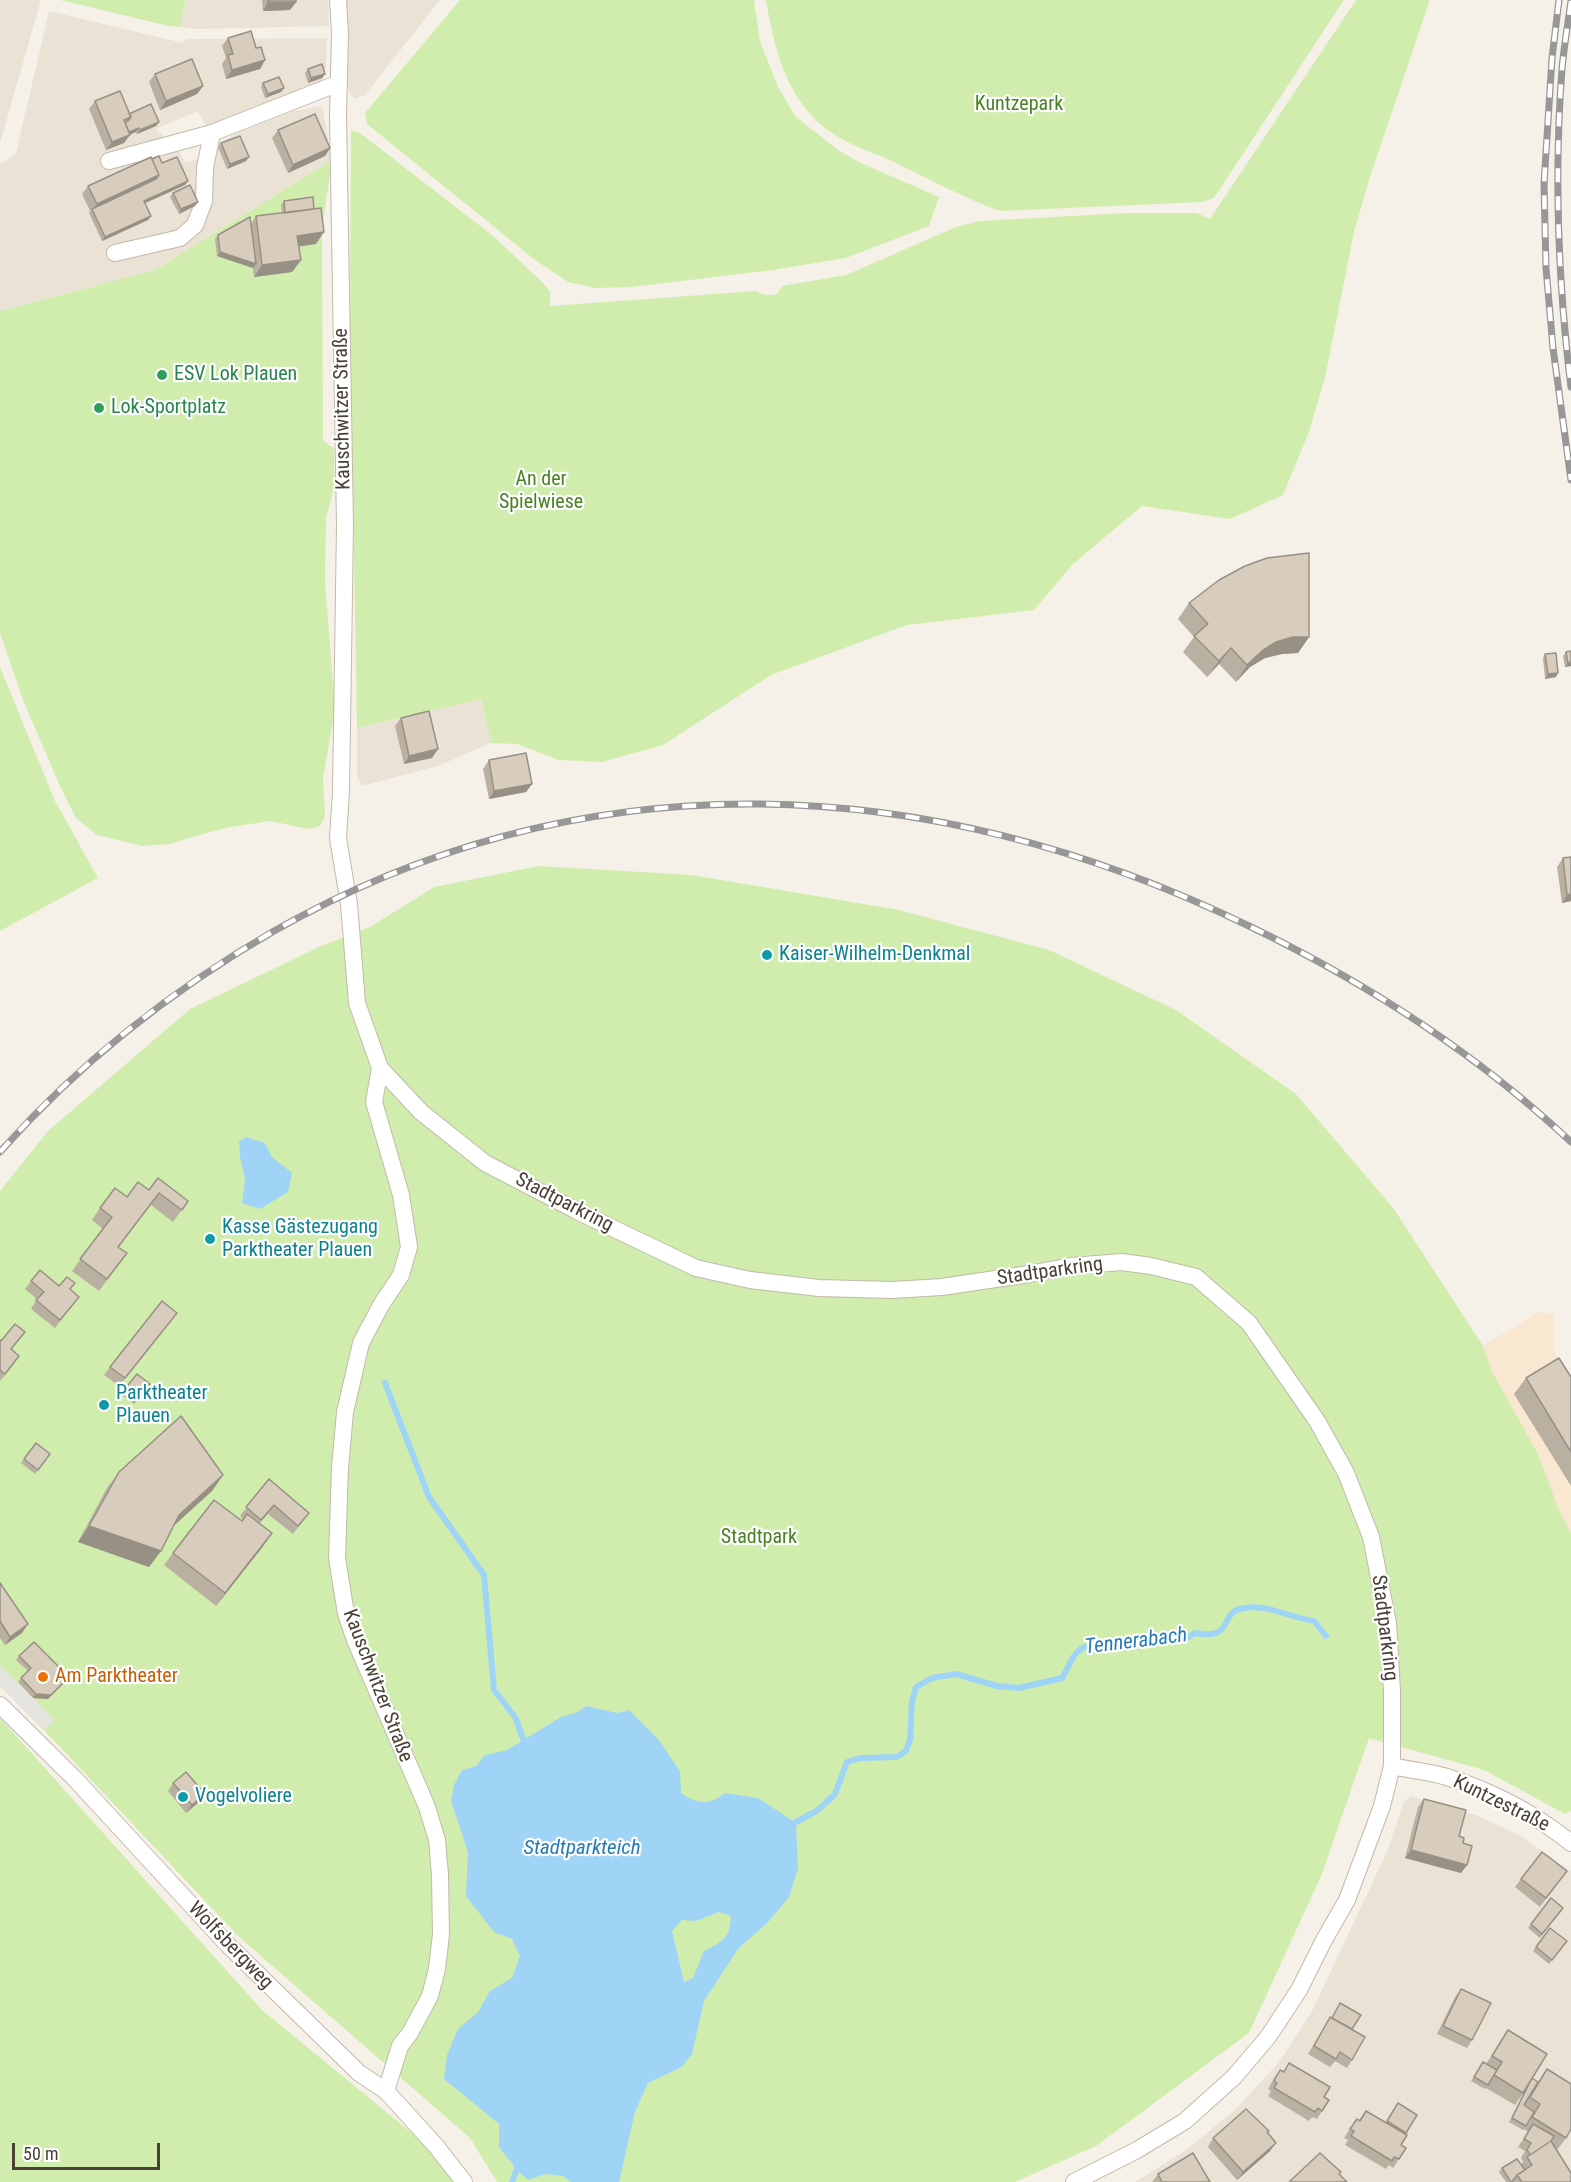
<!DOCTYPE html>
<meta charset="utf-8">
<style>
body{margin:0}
#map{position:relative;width:1571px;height:2182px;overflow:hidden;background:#f5f1e8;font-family:"Roboto Condensed",sans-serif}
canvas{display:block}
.scale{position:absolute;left:12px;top:2143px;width:148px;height:27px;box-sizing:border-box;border:3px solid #494136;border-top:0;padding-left:8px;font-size:18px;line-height:21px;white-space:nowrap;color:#494136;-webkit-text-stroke:4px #fff;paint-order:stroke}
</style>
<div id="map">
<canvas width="1571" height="2182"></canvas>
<div class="scale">50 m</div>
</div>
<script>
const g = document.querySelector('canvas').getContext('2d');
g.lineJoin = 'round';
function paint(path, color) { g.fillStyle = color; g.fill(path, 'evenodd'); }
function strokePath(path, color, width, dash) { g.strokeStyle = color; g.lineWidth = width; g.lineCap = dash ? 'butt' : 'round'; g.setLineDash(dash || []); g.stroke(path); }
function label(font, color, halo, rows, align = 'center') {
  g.font = font + ' "Roboto Condensed",sans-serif'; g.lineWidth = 4.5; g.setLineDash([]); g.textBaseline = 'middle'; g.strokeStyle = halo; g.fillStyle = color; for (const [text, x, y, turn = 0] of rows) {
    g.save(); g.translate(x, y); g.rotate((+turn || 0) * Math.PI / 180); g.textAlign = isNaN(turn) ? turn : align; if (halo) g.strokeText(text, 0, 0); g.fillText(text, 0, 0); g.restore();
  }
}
paint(new Path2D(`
 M0,0H41L0,143Z
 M186,0H328L329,26L197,29L180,27Z
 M345,0H440L365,95L356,99L350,95L346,77Z
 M49,11L183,43L187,39L327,38L326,65L323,81L207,127L198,111L156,129L180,152L185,162L212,156L216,145L242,131L294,111L322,106L332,160L155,270L0,311V164L16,153Z
 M481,699L491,743L438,766L362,786L357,776V728Z
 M1411,1796L1476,1815L1519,1835L1571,1871V2182H1135L1186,2150L1236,2109L1280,2061L1312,2011L1386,1854L1404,1801Z`), '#eae3d5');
paint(new Path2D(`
 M1538,1312L1554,1314V1351L1571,1379V1533L1558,1508L1539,1456L1492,1371L1483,1346Z`), '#f9e7d1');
paint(new Path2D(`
 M60,0H186L180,27L169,26Z
 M460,0H754L760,41L778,87L795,116L838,150L861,163L939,197L929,226L846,258L773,270L632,287L595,288L568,282L535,260L367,124L365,113Z
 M766,0H1344L1214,198L1202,202L1000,211C964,198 931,180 896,163C873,152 847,145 826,129C786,97 774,49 766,0Z
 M1356,0H1430L1370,177L1354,232L1325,378L1309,432L1283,495L1230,519L1142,506L1073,564L1034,610L907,625L771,675L663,745L602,762L559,760L517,744L491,743L481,699L357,728L350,332L351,130L360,133L492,235L540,280L550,291V306L756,291C764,295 768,296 777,294L782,286L846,275L956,227L979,221L1128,213H1197L1210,219Z
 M332,160L322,228L323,440L334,449V488L326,518L325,582L335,710L323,778L325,817L320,826L309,829L270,821L225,828L169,844L143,846L97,835L76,818L60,786L23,700L0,633V311L155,270Z
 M0,667L55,801L98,878L0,931Z
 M539,866L692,875L899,910L1049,950L1176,1010L1296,1094L1394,1209L1483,1346L1492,1371L1539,1456L1558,1508L1571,1533V1811L1565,1814L1484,1770L1369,1738L1322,1874L1249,2033L1096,2146L1015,2182H497L470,2138L238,1936L44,1730L0,1686V1191L48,1131L190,1009L319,947L370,927L434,887Z
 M0,1718L262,2010L424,2143L454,2182H0Z`), '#d1edad');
paint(new Path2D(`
 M0,1665L55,1720L44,1730L0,1686Z`), '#e6e4e0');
paint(new Path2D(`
 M246,1137L265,1143L272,1157L292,1173L288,1192L260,1209L242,1203L245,1179L240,1157L239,1141Z
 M586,1706L617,1713L629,1710L658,1739L680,1771L681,1793C698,1805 709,1805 725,1793L758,1798L796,1823L798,1869L789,1897L768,1922L738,1949L704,2001L692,2054L682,2067L648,2083L635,2112L619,2182H571L563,2176L545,2174L528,2180L517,2170L499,2147V2124L444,2079L447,2055L458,2029L478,2012L490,1991L512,1978L520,1956L512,1939L494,1932L466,1896L468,1852L451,1801L454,1785L462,1770L476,1766L485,1755L507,1750L561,1717L578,1712ZM719,1912L731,1916C730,1939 723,1941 704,1951L693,1978L684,1982L672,1931L682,1920L696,1921Z`), '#9fd4f7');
strokePath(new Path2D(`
 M385,1383L429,1497L484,1575L494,1690L515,1717L527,1749
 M789,1826L818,1810L835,1794L847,1762L860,1758L897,1757L906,1751L910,1740L912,1701L916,1687L932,1678L956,1674L997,1686L1019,1688L1062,1678C1077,1652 1075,1642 1109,1647L1114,1640L1124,1645L1133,1638L1150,1644L1166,1636L1187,1638L1195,1633C1236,1641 1217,1612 1244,1608C1268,1604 1291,1618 1314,1621L1326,1636
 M512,2182L519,2163`), '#9fd4f7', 6);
const street = new Path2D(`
 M338,0L340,33L338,116L345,525L341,792L338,838L349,904L357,1003L380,1068L421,1112L485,1163L579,1212L696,1268L750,1280L819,1288L892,1290L942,1287L1029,1274L1071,1266L1122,1262L1151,1266L1196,1277L1249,1323L1317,1421L1346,1473L1371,1537L1388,1623L1392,1691V1766L1382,1806L1347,1900L1324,1940L1299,1990L1268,2037L1234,2077L1185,2121L1137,2150L1074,2182
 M109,161L212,133L339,83
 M115,253L180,238L195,225L204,201L205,168L212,133
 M380,1068L374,1102L401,1195L409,1247L401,1275L381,1305L361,1343L345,1412L340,1468L337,1558L346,1614L355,1640L427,1807L437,1840L440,1875L441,1934L437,1969L430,1996L410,2033L400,2046L386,2091
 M0,1705L75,1779L226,1943L359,2073L386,2091L436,2146L464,2182
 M1392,1766C1410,1770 1430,1772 1447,1777C1491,1791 1535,1814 1571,1843`);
strokePath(street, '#c2b9a9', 18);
strokePath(street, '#fff', 16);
const rail = new Path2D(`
 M1559,0L1552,58L1544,184L1546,268L1553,348L1571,480
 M1571,1C1568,23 1564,46 1562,69C1554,174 1558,282 1571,387
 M0,1152C80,1062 170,991 274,931C588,753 931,772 1249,926C1367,983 1476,1053 1571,1142`);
strokePath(rail, '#979797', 7);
strokePath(rail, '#fff', 4.5, [14]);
paint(new Path2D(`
 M262,0H296V2L290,10L263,11Z
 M228,38L256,48L265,60L260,69L226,79L222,64L226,58L222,46Z
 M308,69L325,74L322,78L308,83L305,73Z
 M155,74L203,86L197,94L160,110L149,82Z
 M263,83L281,92L265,98L261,87Z
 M95,101L129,114L159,122L156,126L137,134L136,132L130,134L124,143L106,150L89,109Z
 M278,130L330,148L325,156L288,173L272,138Z
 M221,143L246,161L227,169L218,147Z
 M152,159L162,163L188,181L185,185L145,203L151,216L148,220L102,241L89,213L90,211L82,194L88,186Z
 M173,193L198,202L195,206L179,214L170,197Z
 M284,201L316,244L299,246L301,260L292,272L254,277L253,268L217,256L215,239L218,235L251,224L256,216L282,213L281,205Z
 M1189,603L1309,637L1298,653L1282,654L1265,658L1250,667L1236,682L1219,664L1207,677L1183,652L1194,637L1178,619Z
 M1566,652L1571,666L1565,667L1563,656Z
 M1545,654L1556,677L1545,679L1543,658Z
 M401,718L438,749L432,758L404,764L395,726Z
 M489,760L532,784L526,792L489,799L483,769Z
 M1563,858L1571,901L1562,903L1557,867Z
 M149,1190L188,1201L173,1222L151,1205L118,1247L127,1253L99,1291L72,1271L103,1229L92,1220L100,1208L127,1197Z
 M31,1281L59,1286L75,1283L70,1289L79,1297L55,1328L31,1309L37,1299L25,1289Z
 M171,1321L119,1386L104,1375L110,1367Z
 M25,1332L11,1350L14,1364L0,1381V1340L1,1341Z
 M137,1374L150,1384L134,1404L121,1394Z
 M1571,1377V1486L1514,1394L1526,1378Z
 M36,1443L50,1454L35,1474L21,1463Z
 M119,1472L223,1475L212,1491L173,1526L161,1551L149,1567L78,1542L107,1488Z
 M269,1479L309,1513L293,1534L268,1514L260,1523L264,1545L216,1606L164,1565L173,1553L242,1521L243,1519L240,1516Z
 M0,1583L22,1633L5,1645L0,1638Z
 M19,1656L66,1681L48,1699L33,1698L18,1682L28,1671L16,1660Z
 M173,1783L205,1794L199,1802L186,1813L168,1791Z
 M1424,1799L1459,1836L1463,1843L1467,1865L1461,1873L1405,1858L1418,1807Z
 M1567,1871L1540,1907L1515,1887L1521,1879Z
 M1551,1898L1563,1908L1540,1938L1528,1928Z
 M1550,1928L1567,1941L1549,1964L1533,1951Z
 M1461,1989L1472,2040L1467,2048L1437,2034L1455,1997Z
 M1330,2017L1352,2029V2060L1347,2068L1335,2061L1330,2067L1308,2054Z
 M1508,2030L1532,2078L1538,2082L1547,2069L1566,2138L1557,2150L1571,2182H1506L1499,2172L1502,2168L1521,2165L1523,2162L1521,2158L1525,2151L1518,2147L1528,2132L1524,2129L1523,2130L1509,2122L1524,2092L1515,2105L1486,2088L1485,2089L1471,2081L1483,2062L1486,2064Z
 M1289,2063L1324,2097L1322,2111L1317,2119L1312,2117L1309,2121L1268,2096L1271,2091L1268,2089L1274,2078L1280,2070L1283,2072Z
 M1398,2103L1417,2115L1405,2134L1401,2145L1399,2159L1393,2168L1389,2165L1386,2169L1345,2145L1348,2140L1344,2138L1351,2127L1357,2119L1359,2120L1366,2111L1386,2123Z
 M1267,2133L1270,2151L1237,2180L1208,2147L1213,2138Z
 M1158,2174L1210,2182H1152Z`), '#bab0a2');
paint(new Path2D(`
 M268,2H296L290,10L263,11Z
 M265,60L260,69L226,79L232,70Z
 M325,74L322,78L308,83L311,78Z
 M203,86L197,94L160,110L166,101Z
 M284,88L281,92L265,98L268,94Z
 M159,122L156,126L137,134L140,130Z
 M139,128L136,132L122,138L125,133Z
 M130,135L124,143L106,150L112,142Z
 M330,148L325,156L288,173L293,165Z
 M249,157L246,161L227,169L230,164Z
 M159,175L153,183L92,210L97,204Z
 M188,181L185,185L141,205L144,201Z
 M198,202L195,206L179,214L181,209Z
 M151,216L148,220L102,241L105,237Z
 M324,232L316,244L289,248L297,236Z
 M220,252L256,264L253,268L217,256Z
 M301,260L292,272L254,277L262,265Z
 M1293,637H1309L1298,653L1282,654L1265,658L1250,667L1236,682L1247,665L1262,651L1276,642Z
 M1231,648L1219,664L1207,677L1219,661Z
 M1571,662V666L1565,667L1568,663Z
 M1558,673L1556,677L1545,679L1548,674Z
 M438,749L432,758L404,764L409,756Z
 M532,784L526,792L489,799L494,791Z
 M1571,894V901L1562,903L1567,895Z
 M177,1313L171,1321L119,1386L125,1378Z
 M223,1475L212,1491L167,1532L179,1515Z
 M89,1526L161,1551L149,1567L78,1542Z
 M272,1533L264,1545L216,1606L225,1593Z
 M28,1624L22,1633L5,1645L10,1637Z
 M69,1677L48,1699L33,1698L36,1694Z
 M205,1794L199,1802L186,1813L192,1805Z
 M1411,1850L1467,1865L1461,1873L1405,1858Z
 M1276,2143L1270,2151L1237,2180L1243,2172Z`), '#979084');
const building = new Path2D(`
 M268,0H296V2H268Z
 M251,31L256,48L261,47L265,60L232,70L228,55L233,54L228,38Z
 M192,59L203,86L166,101L155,74Z
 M322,64L325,74L311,78L308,69Z
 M279,77L284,88L268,94L263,83Z
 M120,91L131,117L124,120L130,135L112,142L95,101Z
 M151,104L159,122L140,130L139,128L129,132L125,122L128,121L131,117L129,114Z
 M315,114L330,148L293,165L278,130Z
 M240,136L249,157L230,164L221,143Z
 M159,156L162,163L177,157L188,181L144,201L151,216L105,237L92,209L156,179L159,175L152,159Z
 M151,157L159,175L97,204L88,186Z
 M190,185L198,202L181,209L173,193Z
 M313,197L314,209L285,213L284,201Z
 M321,208L324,232L297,236L301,260L262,265L256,216Z
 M250,217L256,264L220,252L218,235Z
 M1309,553V637H1293L1276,642L1262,651L1247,665L1231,648L1219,661L1194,636L1208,624L1189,603L1219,580L1245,566L1267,558Z
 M1571,651V662L1568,663L1566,652Z
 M1556,653L1558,673L1548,674L1545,654Z
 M429,711L438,749L409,756L401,718Z
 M526,753L532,784L494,791L489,760Z
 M1571,857V894L1567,895L1563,858Z
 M158,1178L188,1201L182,1210L159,1193L118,1247L127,1253L107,1279L80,1259L112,1217L100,1208L115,1188L127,1197L138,1182L149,1190Z
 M40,1270L59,1286L67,1277L75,1283L70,1289L79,1297L60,1320L36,1300L44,1292L31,1281Z
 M162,1301L177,1313L125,1378L110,1367Z
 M15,1324L25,1332L11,1349L19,1356L5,1374L0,1370V1340L1,1341Z
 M1559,1358L1571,1377V1452L1526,1378Z
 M137,1374L150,1384L137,1400L124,1390Z
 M181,1416L223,1475L179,1515L161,1551L89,1526L119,1472Z
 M36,1443L50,1454L38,1470L24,1459Z
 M269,1479L309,1513L298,1526L274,1505L261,1520L246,1507Z
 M214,1500L242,1521L247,1514L272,1533L225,1593L173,1553Z
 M0,1583L28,1624L10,1637L0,1621Z
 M34,1642L69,1677L51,1695L36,1694L21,1678L31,1668L19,1656Z
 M186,1772L205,1794L192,1805L173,1783Z
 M1424,1799L1466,1810L1459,1836L1464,1838L1463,1843L1472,1846L1467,1865L1411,1850Z
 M1542,1852L1567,1871L1546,1898L1521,1879Z
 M1551,1898L1563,1908L1542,1934L1531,1924Z
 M1550,1928L1567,1941L1552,1960L1536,1947Z
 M1461,1989L1491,2003L1472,2040L1443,2026Z
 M1340,2003L1361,2015L1352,2029L1332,2018Z
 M1330,2017L1365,2037L1352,2060L1340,2052L1336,2059L1314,2046Z
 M1508,2030L1547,2054L1523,2093L1494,2075L1502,2062L1492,2056Z
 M1483,2062L1497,2070L1488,2085L1474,2077Z
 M1289,2063L1330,2087L1324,2097L1329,2100L1322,2111L1318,2108L1315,2112L1274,2088L1277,2083L1274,2081L1280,2070L1284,2072Z
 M1547,2069L1571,2084V2129L1566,2138L1532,2117L1540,2104L1530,2097Z
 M1532,2078L1538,2082L1524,2105L1534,2112L1526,2126L1512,2118Z
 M1398,2103L1417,2115L1406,2133L1387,2121Z
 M1246,2109L1269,2131L1267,2132L1276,2143L1243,2172L1213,2138Z
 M1366,2111L1407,2135L1401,2145L1406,2148L1399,2159L1394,2157L1392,2161L1351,2136L1354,2131L1350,2129L1357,2119L1360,2121Z
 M1533,2124L1554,2136L1551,2141L1530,2155L1527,2150L1531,2143L1524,2139Z
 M1551,2141L1571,2173V2181L1570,2182H1522L1517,2175L1532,2165L1527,2157Z
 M1193,2153L1210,2182H1162L1158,2174Z
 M1320,2153L1341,2172L1339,2174L1347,2182H1290V2181Z
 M1517,2159L1525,2170L1517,2175L1512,2182H1511L1502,2168Z`);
paint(building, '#d8cdbc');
strokePath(building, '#979084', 1.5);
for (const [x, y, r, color] of [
 [162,375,6,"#2e9e5b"],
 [99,408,6,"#2e9e5b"],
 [767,955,6,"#0f9aa8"],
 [210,1239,6,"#0f9aa8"],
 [104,1405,6,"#0f9aa8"],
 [43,1677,6,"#e8710a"],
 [183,1797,6,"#0f9aa8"]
]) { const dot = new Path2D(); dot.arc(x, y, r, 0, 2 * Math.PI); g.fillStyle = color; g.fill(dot); strokePath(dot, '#fff', 2); }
label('20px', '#488222', '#fff', [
 ["Kuntzepark",1019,105],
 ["An der",541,480],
 ["Spielwiese",541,503],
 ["Stadtpark",759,1538]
]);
label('20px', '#27864d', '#fff', [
 ["ESV Lok Plauen",174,375],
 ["Lok-Sportplatz",111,408]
], 'left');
label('20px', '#494136', '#fff', [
 ["Kauschwitzer Straße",343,409,-91],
 ["Stadtparkring",564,1203,27],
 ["Stadtparkring",1050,1272,-8],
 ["Stadtparkring",1384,1628,83],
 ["Kauschwitzer Straße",377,1686,69],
 ["Kuntzestraße",1501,1804,26],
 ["Wolfsbergweg",230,1946,46]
]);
label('20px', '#0d838f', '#fff', [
 ["Kaiser-Wilhelm-Denkmal",779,955],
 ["Kasse Gästezugang",222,1228],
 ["Parktheater Plauen",222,1251],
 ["Parktheater",116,1394],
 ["Plauen",116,1417],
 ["Vogelvoliere",195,1797]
], 'left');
label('20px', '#c56008', '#fff', [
 ["Am Parktheater",55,1677]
], 'left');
label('italic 21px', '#237bb7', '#fff', [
 ["Tennerabach",1136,1642,-7],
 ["Stadtparkteich",582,1849]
]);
</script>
